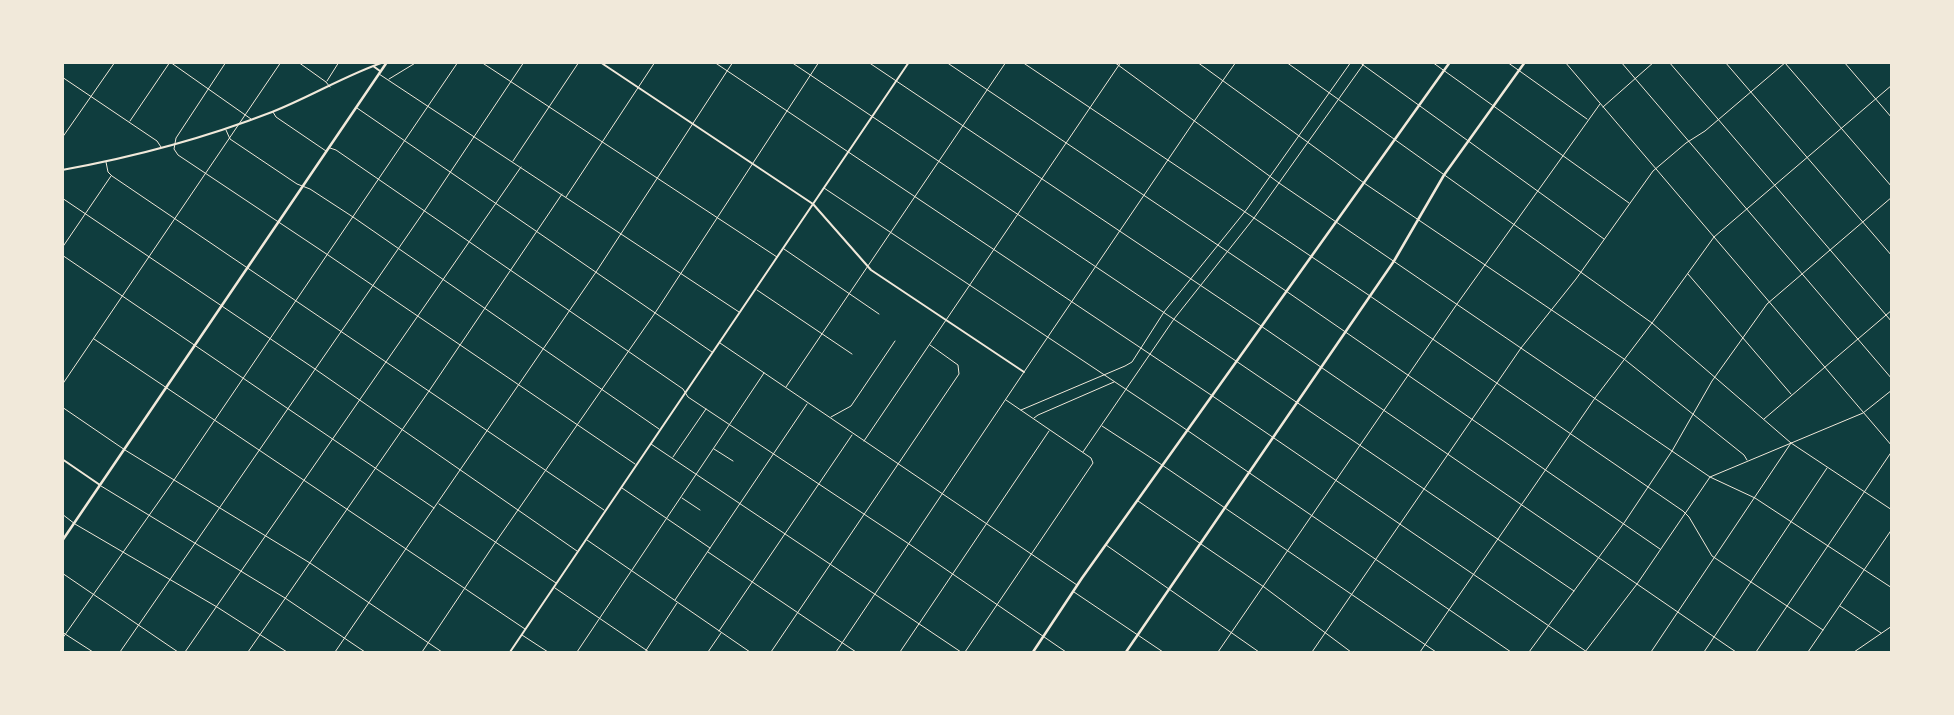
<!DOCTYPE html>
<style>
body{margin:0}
#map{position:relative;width:1954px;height:715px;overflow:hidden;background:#0f3d3e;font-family:Quicksand,sans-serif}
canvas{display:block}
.frame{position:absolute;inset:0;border:64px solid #f1e9da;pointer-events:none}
</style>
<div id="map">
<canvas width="1954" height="715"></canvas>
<div class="frame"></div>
</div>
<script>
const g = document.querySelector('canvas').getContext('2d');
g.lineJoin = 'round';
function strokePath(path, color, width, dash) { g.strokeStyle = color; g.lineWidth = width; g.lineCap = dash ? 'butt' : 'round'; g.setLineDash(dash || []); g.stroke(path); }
strokePath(new Path2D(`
 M170,62L251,119
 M226,62L176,138L174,149L178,155L328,255L635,464
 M298,62L326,82L330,87
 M481,62L777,257
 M714,62L1211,395L1587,652
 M791,62L1236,361L1574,591
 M868,62L1261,326L1736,652
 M946,62L1286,291L1660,549
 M1022,62L1370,296L1683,511L1689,517L1712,556L1823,630
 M1114,62L1279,183L1710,477L1755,498L1892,588
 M1197,62L1364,183L1624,359L1744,455L1747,460
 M1286,62L1652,323L1791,443L1892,510
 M1359,62L1604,239
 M1432,62L1629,203
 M1507,62L1587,119
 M1565,62L1892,446
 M1621,62L1892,379
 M1669,62L1892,322
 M1725,62L1892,256
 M1844,62L1892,118
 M1785,63L1892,187
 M379,74L739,312
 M62,77L157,141L161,147
 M389,79L417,62
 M327,81L339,62
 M1603,107L1654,62
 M357,108L712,352
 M273,112L276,117L326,151
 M130,121L170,62
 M226,130L230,139L297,184L310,189L353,217L659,429
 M62,138L115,62
 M330,148L336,150L683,389L688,397L706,409L909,544L1066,652
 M513,161L579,62
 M106,162L108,172L112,176L604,510
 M824,188L1178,424L1511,652
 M566,197L655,62
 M62,198L315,369L577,551
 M62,248L111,176
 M784,249L879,314
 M62,255L434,508
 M1688,274L1791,394
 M757,290L852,354
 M94,339L525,629
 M720,343L1077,585
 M62,385L281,62
 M786,387L1006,62
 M62,407L125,450L310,563L442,652
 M1021,410L1125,366L1132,362L1164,312L1247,209L1351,62
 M831,417L851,406L895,341
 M1034,418L1038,415L1114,382
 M1764,419L1892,310
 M1102,426L1162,465L1436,652
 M864,441L1121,62
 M651,444L961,652
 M714,449L733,461
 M1083,452L1174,319L1254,218L1365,62
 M673,457L706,409
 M101,486L285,598L365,652
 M622,488L710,548
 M682,498L700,510
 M1138,501L1264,587L1351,652
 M439,504L556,583
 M62,514L75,524L217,607L287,652
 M587,540L750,652
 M1106,545L1259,652
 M708,552L856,652
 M62,573L178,652
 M555,588L649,652
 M1074,592L1163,652
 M675,600L807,404
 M1840,606L1881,633
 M719,631L852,435
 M62,632L93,652
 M522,635L548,652
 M62,639L174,480L458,62
 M120,652L425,210L524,62
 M185,652L521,167
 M248,652L429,391L562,194
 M335,652L596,272L733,62
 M422,652L495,543L655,313L819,62
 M577,652L764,373
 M645,652L677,603
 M708,652L721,633
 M771,652L959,374L958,365L930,345
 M836,652L1024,372L1195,120L1236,62
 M900,652L1049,431
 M965,652L1093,463L1091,458L1006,400
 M1218,652L1457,304L1600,104
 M1312,652L1521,348L1576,279L1653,171L1686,143L1705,131L1786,62
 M1420,652L1595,398L1652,323L1714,237L1892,85
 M1529,652L1624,523L1672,451L1712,381L1767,304L1892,197
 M1585,652L1637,584L1710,477L1863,413L1892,390
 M1651,652L1791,443
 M1704,652L1827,468
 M1756,652L1892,451
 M1808,652L1892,529
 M1854,652L1892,626`), '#f1e9da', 1);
strokePath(new Path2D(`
 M600,62L813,204L871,270L1024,372
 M373,66L380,71
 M62,170C134,157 205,138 272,112C310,97 346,75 384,62
 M62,459L100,485
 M510,652L909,62`), '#f1e9da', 2);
strokePath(new Path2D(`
 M62,541L387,62`), '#f1e9da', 2.5);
strokePath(new Path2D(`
 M1033,652L1082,578L1450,62
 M1126,652L1394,261L1444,175L1525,62`), '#f1e9da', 2.5);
</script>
